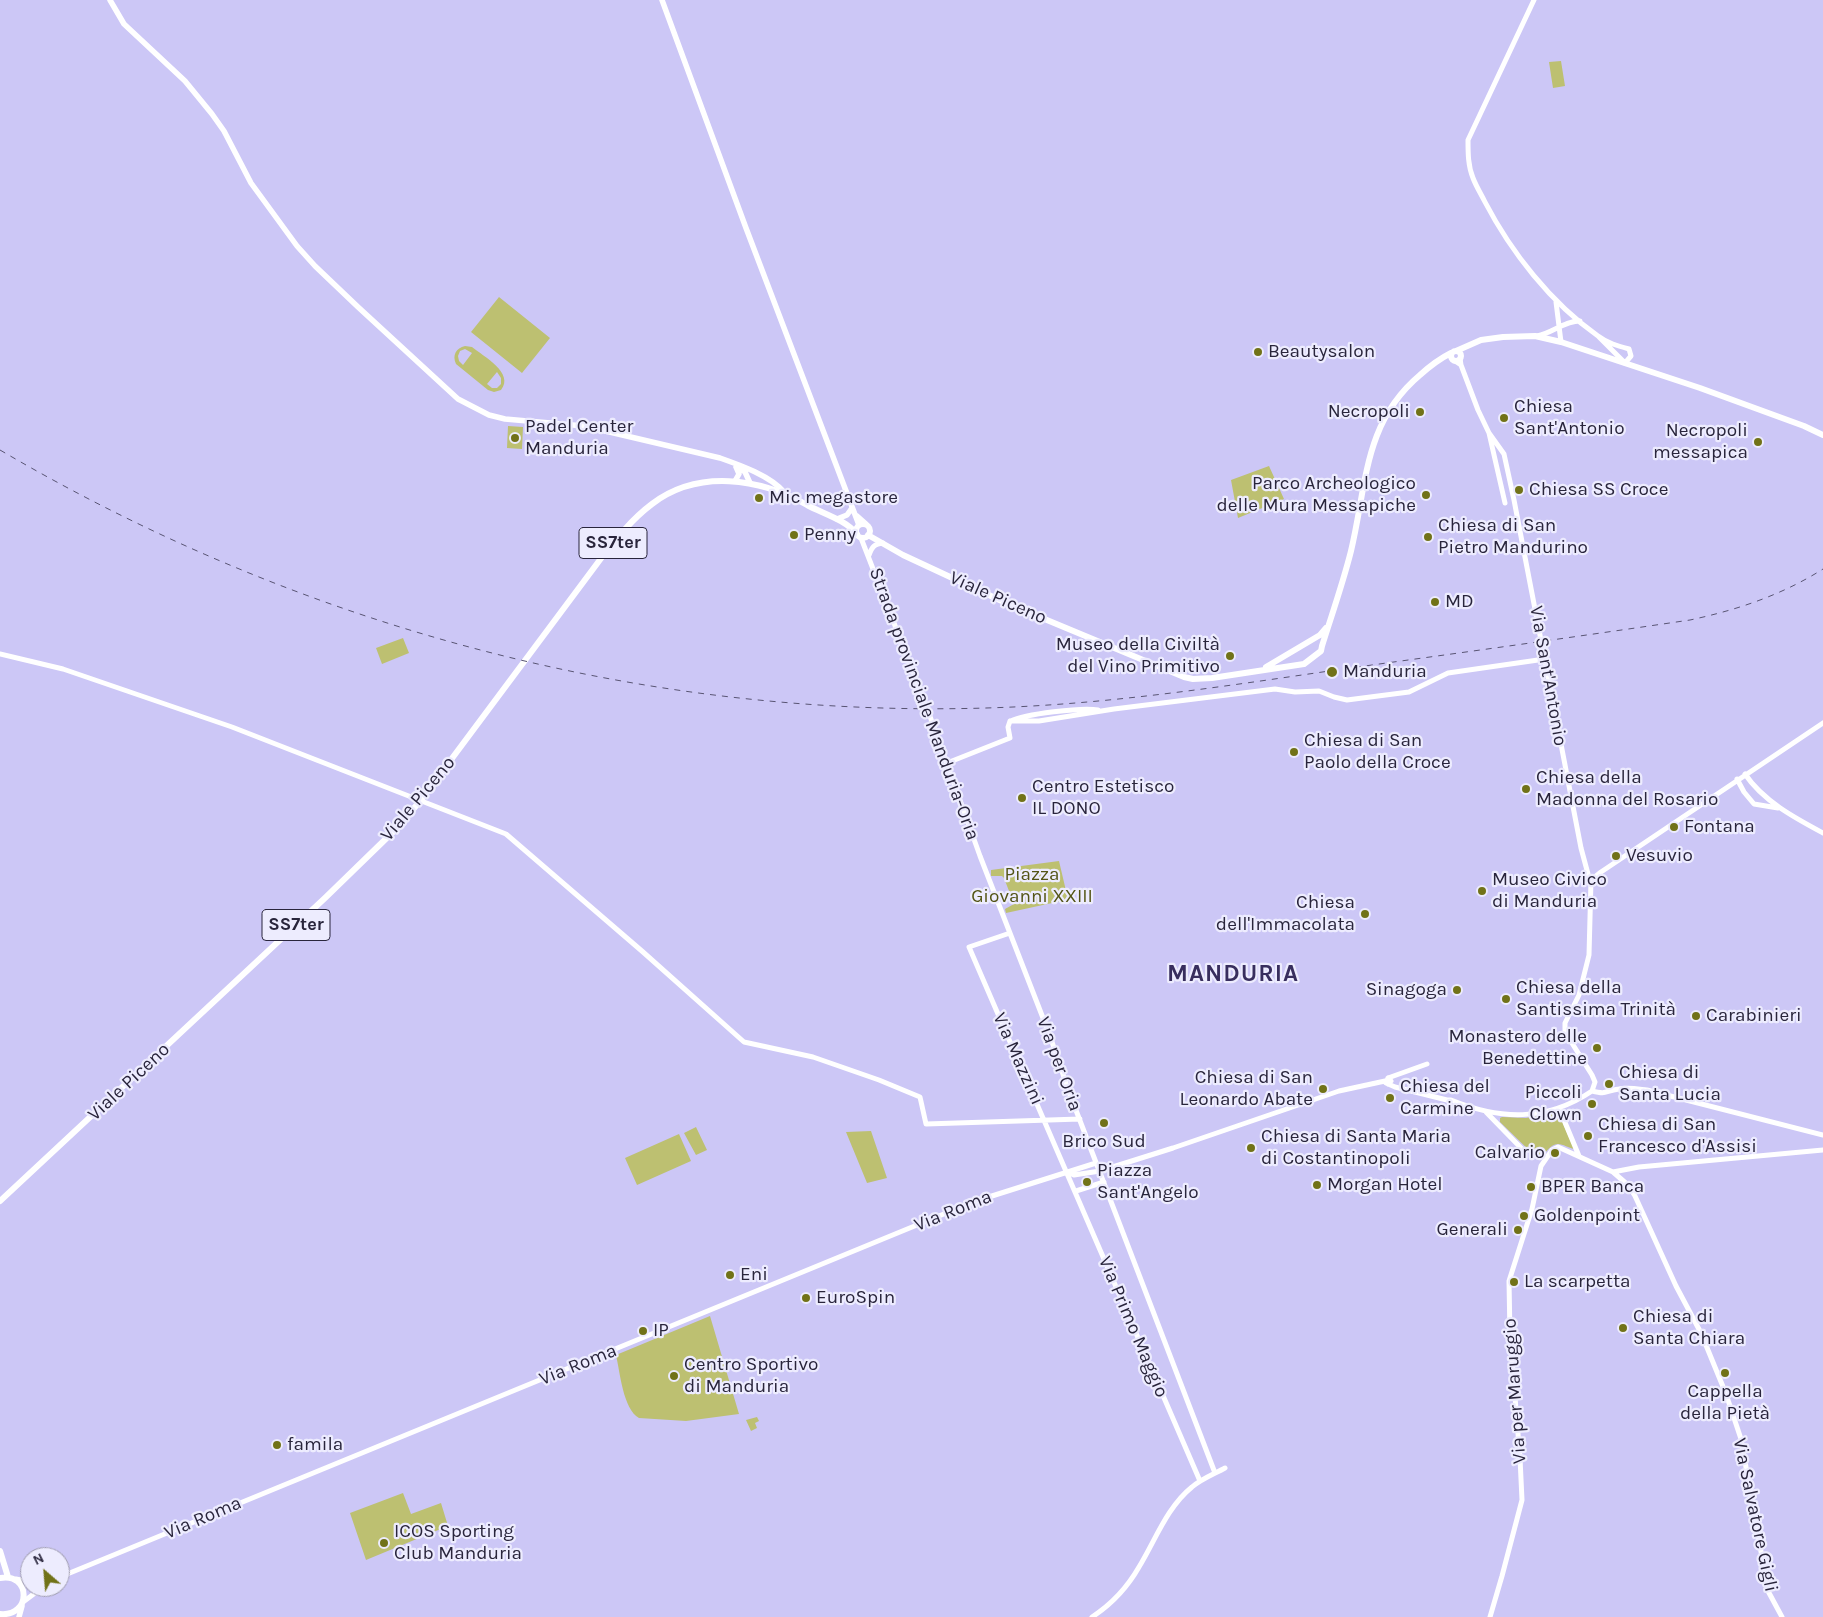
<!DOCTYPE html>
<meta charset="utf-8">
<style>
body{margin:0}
#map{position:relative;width:1823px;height:1617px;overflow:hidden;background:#ccc7f6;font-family:Karla,sans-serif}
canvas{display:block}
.north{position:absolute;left:20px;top:1547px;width:50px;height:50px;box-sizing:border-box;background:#edecfe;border:1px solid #9f9cb0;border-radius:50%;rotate:333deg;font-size:14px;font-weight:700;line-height:20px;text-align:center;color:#29253c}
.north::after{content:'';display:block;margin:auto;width:18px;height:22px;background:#717218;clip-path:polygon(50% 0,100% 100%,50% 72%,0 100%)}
</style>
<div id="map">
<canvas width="1823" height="1617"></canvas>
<div class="north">N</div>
</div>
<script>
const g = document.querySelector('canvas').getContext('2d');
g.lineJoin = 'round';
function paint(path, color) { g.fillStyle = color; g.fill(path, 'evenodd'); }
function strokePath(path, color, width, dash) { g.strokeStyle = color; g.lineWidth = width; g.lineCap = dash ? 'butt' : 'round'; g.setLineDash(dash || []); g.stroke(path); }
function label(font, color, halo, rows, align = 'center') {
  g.font = font + ' Karla,sans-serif'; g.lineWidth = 4.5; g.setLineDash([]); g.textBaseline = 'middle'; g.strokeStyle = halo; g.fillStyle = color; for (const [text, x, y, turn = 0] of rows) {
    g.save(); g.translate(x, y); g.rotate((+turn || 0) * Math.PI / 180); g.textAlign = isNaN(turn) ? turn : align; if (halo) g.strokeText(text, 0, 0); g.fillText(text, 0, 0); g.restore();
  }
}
paint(new Path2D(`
 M1561,61L1565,86L1553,88L1549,62Z
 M499,297L550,338L522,373L471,332Z
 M465,346L472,347C483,356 515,373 501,390L494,392L488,390L456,364C452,355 456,348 465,346ZM465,349L472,353L463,365L459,361L458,356L460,351ZM497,372L501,378V384L497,388H492L487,384Z
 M508,426L523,427L522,449L507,448Z
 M1269,466L1284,499L1238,518L1231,480Z
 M403,638L409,653L382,664L376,648Z
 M1059,861L1067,895L1066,900L1006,913L1005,909L1014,904L1004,878L1002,876H991V870Z
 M1558,1112L1574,1149C1569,1148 1563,1144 1558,1144C1550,1144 1544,1155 1539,1160L1500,1122V1118L1502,1117L1526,1118Z
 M696,1127L707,1150L696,1155L684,1133Z
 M871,1131L887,1178L867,1183L846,1132Z
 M679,1134L691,1161L637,1185L625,1158Z
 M710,1316L739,1414L686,1421L639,1418C623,1409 620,1372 616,1355Z
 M757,1417L759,1421L755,1423L757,1428L751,1431L746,1420Z
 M403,1493L411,1514L441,1503L448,1526L366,1560L350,1513Z`), '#bdc071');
strokePath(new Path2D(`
 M1534,0L1468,140C1468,153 1468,166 1473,178C1476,186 1481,194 1485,202C1511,252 1551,303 1598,336C1607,343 1618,346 1629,349L1631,356L1625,363L1599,337
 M1556,302L1561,342
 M1537,336C1553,333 1564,321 1580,321
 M1460,358L1461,365L1478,410L1489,433L1505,503
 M1455,361L1461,365
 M1489,433L1504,454L1514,500L1581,848L1588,874L1591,880
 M861,538L927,708L980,856L1050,1036L1069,1092L1215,1473
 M869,555C872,547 874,544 883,543
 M0,654L63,669L232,727L506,834L643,952L744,1042L813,1057L879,1080L920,1097L926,1124L1080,1119
 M1010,721H1039L1114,709L1275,689L1295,692L1319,691L1334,697L1347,700L1409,692L1448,673L1545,659
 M1011,721C1024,714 1083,707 1098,710
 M947,763L1010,738L1008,727L1010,721
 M1745,774C1763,801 1795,818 1823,833
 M1737,779L1744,792L1754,804L1778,808
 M1591,880L1601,872L1823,723
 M1010,933L969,947L1200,1481
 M1388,1078L1427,1064
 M1388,1084L1391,1081L1388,1078L1386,1083L1395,1087L1447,1100H1451C1500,1120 1546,1122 1592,1091L1595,1082L1592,1075L1565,1032V1023L1579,995L1589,955L1591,880
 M1592,1091C1608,1095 1604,1091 1619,1089C1628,1087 1638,1089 1647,1090L1823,1135
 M1559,1108L1579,1156
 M1486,1112L1524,1151
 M1068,1172L1074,1175L1100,1171L1173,1148L1339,1091L1385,1081
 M1613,1172L1639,1167L1823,1150
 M1076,1191L1104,1182
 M60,1577L973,1202L1096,1163
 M16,1579L30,1582
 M23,1602L43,1587
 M1092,1617C1112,1604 1127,1588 1139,1567C1155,1541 1167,1507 1192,1487C1201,1479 1214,1474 1225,1468
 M1490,1617L1502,1576L1522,1500L1520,1458L1510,1336L1509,1281L1532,1209L1541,1166L1552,1150L1558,1147L1613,1172L1628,1185L1635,1196L1676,1286L1701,1333L1726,1394L1741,1439L1768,1591L1782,1617`), '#fff', 5);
strokePath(new Path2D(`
 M110,0L124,24L185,81L212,114L224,131L251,183L297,246L315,266L358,307L458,399L489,415L505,419L584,426L720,458C740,465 771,476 785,493
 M662,0L746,228L859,525
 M740,468L745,472L750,483
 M735,481L739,474L736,467
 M857,516L866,524
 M837,519L847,515L852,508
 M19,1617L22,1606`), '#fff', 5.5);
strokePath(new Path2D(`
 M1456,351L1481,340L1503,337L1535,336L1561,342L1700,388L1804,426L1823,435
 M1451 356a5 5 0 1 1 10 0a5 5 0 1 1-10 0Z
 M856 531a7 7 0 1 1 14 0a7 7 0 1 1-14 0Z
 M868,535L903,555L1006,603L1184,677L1193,679L1212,678L1304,664L1321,651L1322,646C1332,614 1343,583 1351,551C1367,485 1363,423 1420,375C1430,366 1439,359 1451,353
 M1266,667L1320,635L1326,628
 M0,1201L325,898L397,828L421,800L602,557C617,538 632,519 652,504C698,469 760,478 807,505C824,514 844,519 857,534
 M0,1551L8,1577
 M0,1578C31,1572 32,1617 0,1614`), '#fff', 6);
strokePath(new Path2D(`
 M0,450C307,630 657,723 1013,707C1124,702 1233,685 1343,669C1459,653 1575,637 1690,620C1737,610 1782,595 1823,569`), '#585472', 1, [6, 6]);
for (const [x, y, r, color] of [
 [1258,352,5,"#717218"],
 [1420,412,5,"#717218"],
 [1504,418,5,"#717218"],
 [515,438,5,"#717218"],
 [1758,442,5,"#717218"],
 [1519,490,5,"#717218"],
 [1426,495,5,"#717218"],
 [759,498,5,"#717218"],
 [794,535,5,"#717218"],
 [1428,537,5,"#717218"],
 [1435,602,5,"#717218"],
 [1230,656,5,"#717218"],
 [1332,672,6,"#717218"],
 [1294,752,5,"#717218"],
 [1526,789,5,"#717218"],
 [1022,798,5,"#717218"],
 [1674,827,5,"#717218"],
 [1616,856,5,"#717218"],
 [1482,891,5,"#717218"],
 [1365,914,5,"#717218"],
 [1457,990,5,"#717218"],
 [1506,999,5,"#717218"],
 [1696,1016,5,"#717218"],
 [1597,1048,5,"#717218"],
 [1609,1084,5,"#717218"],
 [1323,1089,5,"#717218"],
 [1390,1098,5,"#717218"],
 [1592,1104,5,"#717218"],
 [1104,1123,5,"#717218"],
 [1588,1136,5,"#717218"],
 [1251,1148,5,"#717218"],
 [1555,1153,5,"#717218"],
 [1087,1182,5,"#717218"],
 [1317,1185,5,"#717218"],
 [1531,1187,5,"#717218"],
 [1524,1216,5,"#717218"],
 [1518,1230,5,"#717218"],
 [730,1275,5,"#717218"],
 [1514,1282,5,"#717218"],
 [806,1298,5,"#717218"],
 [1623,1328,5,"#717218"],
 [643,1331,5,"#717218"],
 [1725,1373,5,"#717218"],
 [674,1376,5,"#717218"],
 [277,1445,5,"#717218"],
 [384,1543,5,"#717218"]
]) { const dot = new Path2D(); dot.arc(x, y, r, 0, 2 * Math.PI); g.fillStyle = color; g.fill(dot); strokePath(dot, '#edecfe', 2); }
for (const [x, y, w] of [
 [613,543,68],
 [296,925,68]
]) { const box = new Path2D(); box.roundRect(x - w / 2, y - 15.5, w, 31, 4); g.fillStyle = '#edecfe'; g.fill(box); strokePath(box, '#29253c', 1); }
label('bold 18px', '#29253c', null, [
 ["SS7ter",613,543],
 ["SS7ter",296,925]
]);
label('19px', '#29253c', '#edecfe', [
 ["Beautysalon",1268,352],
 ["Chiesa",1514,407],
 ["Sant'Antonio",1514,429],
 ["Necropoli",1410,412,"right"],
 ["Padel Center",525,427],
 ["Manduria",525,449],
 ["Necropoli",1748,431,"right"],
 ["messapica",1748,453,"right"],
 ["Parco Archeologico",1416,484,"right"],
 ["delle Mura Messapiche",1416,506,"right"],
 ["Chiesa SS Croce",1529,490],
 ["Mic megastore",769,498],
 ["Chiesa di San",1438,526],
 ["Pietro Mandurino",1438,548],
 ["Penny",804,535],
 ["MD",1445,602],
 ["Museo della Civiltà",1220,645,"right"],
 ["del Vino Primitivo",1220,667,"right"],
 ["Manduria",1343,672],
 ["Chiesa di San",1304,741],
 ["Paolo della Croce",1304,763],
 ["Chiesa della",1536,778],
 ["Madonna del Rosario",1536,800],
 ["Centro Estetisco",1032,787],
 ["IL DONO",1032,809],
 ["Fontana",1684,827],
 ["Vesuvio",1626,856],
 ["Museo Civico",1492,880],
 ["di Manduria",1492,902],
 ["Chiesa",1355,903,"right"],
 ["dell'Immacolata",1355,925,"right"],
 ["Chiesa della",1516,988],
 ["Santissima Trinità",1516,1010],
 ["Sinagoga",1447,990,"right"],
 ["Carabinieri",1706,1016],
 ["Monastero delle",1587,1037,"right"],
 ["Benedettine",1587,1059,"right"],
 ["Chiesa di",1619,1073],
 ["Santa Lucia",1619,1095],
 ["Chiesa di San",1313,1078,"right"],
 ["Leonardo Abate",1313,1100,"right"],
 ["Chiesa del",1400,1087],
 ["Carmine",1400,1109],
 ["Piccoli",1582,1093,"right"],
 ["Clown",1582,1115,"right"],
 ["Chiesa di San",1598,1125],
 ["Francesco d'Assisi",1598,1147],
 ["Chiesa di Santa Maria",1261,1137],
 ["di Costantinopoli",1261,1159],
 ["Brico Sud",1104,1142,"center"],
 ["Calvario",1545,1153,"right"],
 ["Piazza",1097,1171],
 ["Sant'Angelo",1097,1193],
 ["Morgan Hotel",1327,1185],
 ["BPER Banca",1541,1187],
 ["Goldenpoint",1534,1216],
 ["Generali",1508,1230,"right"],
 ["Eni",740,1275],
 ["La scarpetta",1524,1282],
 ["EuroSpin",816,1298],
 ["Chiesa di",1633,1317],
 ["Santa Chiara",1633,1339],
 ["IP",653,1331],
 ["Centro Sportivo",684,1365],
 ["di Manduria",684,1387],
 ["Cappella",1725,1392,"center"],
 ["della Pietà",1725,1414,"center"],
 ["famila",287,1445],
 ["ICOS Sporting",394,1532],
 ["Club Manduria",394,1554]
], 'left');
label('19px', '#29253c', '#edecfe', [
 ["Viale Piceno",998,598,24],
 ["Via Sant'Antonio",1548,676,80],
 ["Strada provinciale Manduria-Oria",924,704,70],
 ["Viale Piceno",418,799,-50],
 ["Via Mazzini",1018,1059,66],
 ["Via per Oria",1059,1064,70],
 ["Viale Piceno",129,1082,-43],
 ["Via Roma",953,1211,-22],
 ["Via Primo Maggio",1133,1327,67],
 ["Via Roma",578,1365,-22],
 ["Via per Maruggio",1515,1391,-94],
 ["Via Salvatore Gigli",1755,1515,78],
 ["Via Roma",203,1518,-23]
]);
label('19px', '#535415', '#edecfe', [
 ["Piazza",1032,875],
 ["Giovanni XXIII",1032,897]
]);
g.letterSpacing = '1px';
label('bold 24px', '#382e5e', '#edecfe', [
 ["MANDURIA",1233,974]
]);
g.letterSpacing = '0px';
</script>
